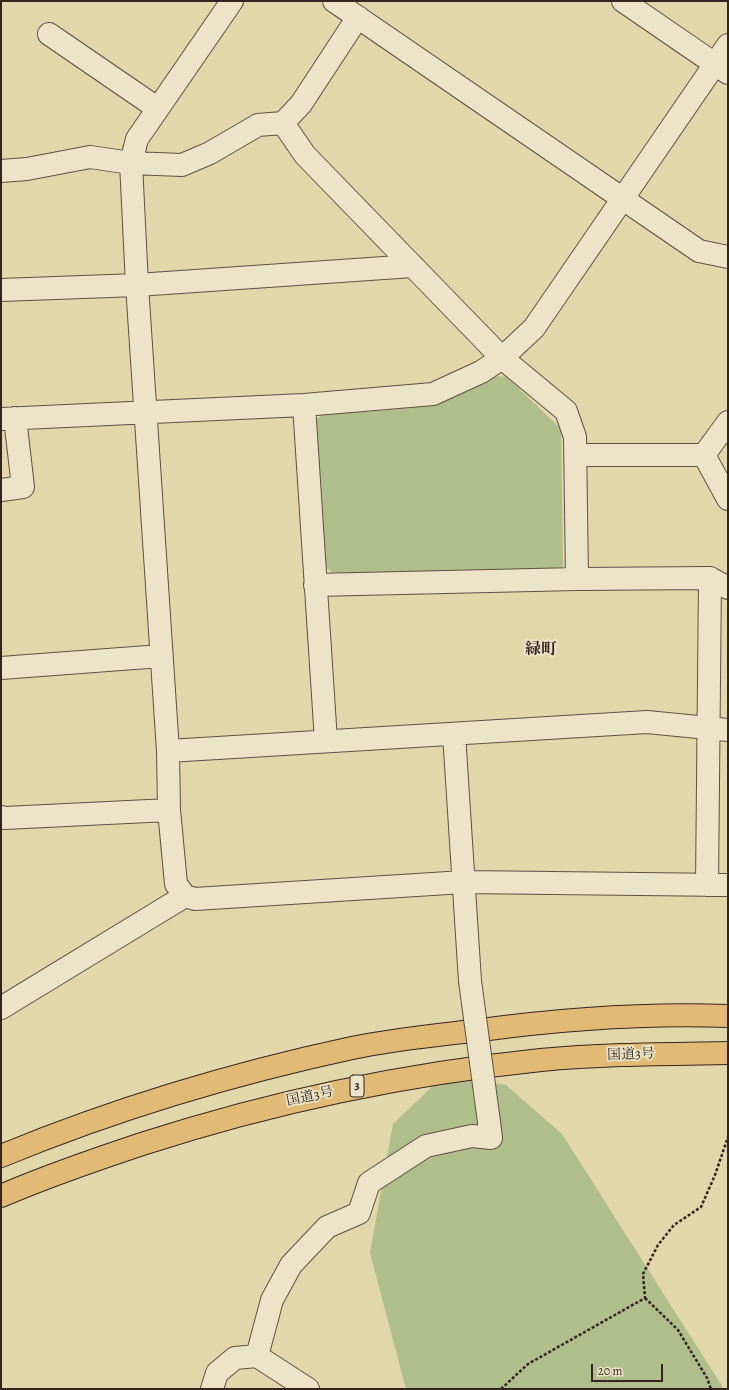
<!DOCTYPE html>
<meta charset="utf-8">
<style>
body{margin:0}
#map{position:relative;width:729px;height:1390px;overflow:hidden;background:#e2d6ab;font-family:Alegreya,serif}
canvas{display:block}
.frame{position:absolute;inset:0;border:2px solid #33241f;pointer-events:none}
.scale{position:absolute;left:591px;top:1364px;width:72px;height:18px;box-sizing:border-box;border:2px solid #33241f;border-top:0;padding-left:5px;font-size:12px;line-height:14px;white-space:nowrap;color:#33241f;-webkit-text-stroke:3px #ece4c8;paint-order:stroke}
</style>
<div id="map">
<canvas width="729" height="1390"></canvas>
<div class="frame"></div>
<div class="scale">20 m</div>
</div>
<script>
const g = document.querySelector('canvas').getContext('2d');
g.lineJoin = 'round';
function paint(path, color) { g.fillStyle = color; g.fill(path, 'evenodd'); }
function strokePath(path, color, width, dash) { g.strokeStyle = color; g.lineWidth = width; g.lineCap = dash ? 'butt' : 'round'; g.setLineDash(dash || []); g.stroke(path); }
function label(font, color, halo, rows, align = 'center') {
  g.font = font + ' Alegreya,"Noto Serif JP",serif'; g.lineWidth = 3.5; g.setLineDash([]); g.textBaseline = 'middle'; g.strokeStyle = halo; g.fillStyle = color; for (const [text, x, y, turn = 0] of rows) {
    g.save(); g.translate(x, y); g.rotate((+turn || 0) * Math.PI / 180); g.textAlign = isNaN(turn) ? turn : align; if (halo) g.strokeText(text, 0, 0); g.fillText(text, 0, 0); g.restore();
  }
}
paint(new Path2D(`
 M496,376L507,377L561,429L563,571L333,573L323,565L316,420L324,413C370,411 417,412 461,394C473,390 485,382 496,376Z
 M467,1078L506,1085L562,1134L724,1389H406L370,1253L393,1124L439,1080Z`), '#b0be8b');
const street = new Path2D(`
 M232,1L137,139L131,163L137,285L168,751L169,810L176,884L185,896L195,899L464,882L728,885
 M334,1L699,251L728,257
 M623,1L728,73
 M49,34L157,108
 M283,123L301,104L358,17
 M1,171L27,169L90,157L131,163L182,165L210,153L258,125L283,123L305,155L502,358L566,411L575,437L577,579
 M1,290L137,285L413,266
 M304,405L326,741
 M1,419L304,405L433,394L481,372L502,358L534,328L728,45
 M576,455H704L728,422
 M704,455L728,499
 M1,490L23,487L15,418
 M315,585L577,579L710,578L728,588
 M1,668L161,656
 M454,734L470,981
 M168,751L647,722L728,730
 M1,817L5,818L169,810
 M707,885L710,578
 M1,1008L185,896
 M257,1356L272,1300L291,1265L327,1227L359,1213L369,1183L426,1146L472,1136L491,1138L489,1122
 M212,1389L217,1373L235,1358L257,1356L308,1389`);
const highway = new Path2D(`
 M1,1156C115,1109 231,1074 352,1048C394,1039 438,1035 481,1030C563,1019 646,1013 728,1016
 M1,1196C47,1176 94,1160 142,1144C272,1102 404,1074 541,1060C603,1054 666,1054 728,1053`);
strokePath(street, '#5f5042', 24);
strokePath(highway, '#33241f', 24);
strokePath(new Path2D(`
 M645,1298L678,1330L707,1378L711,1389
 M501,1389L528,1364L645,1298L643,1274L658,1245L674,1225L701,1207L715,1175L728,1137`), '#33241f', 2.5, [3, 2]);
strokePath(street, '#ece4c8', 22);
strokePath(highway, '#e1bb76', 22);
const streetBridge = new Path2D(`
 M470,981L489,1122`);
strokePath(streetBridge, '#5f5042', 24, []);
strokePath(streetBridge, '#ece4c8', 22);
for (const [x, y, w] of [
 [357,1086,14]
]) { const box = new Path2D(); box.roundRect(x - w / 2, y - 11, w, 22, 3); g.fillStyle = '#ece4c8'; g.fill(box); strokePath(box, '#33241f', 1); }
label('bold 13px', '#33241f', null, [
 ["3",357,1086]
]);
label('14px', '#33241f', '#ece4c8', [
 ["国道3号",631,1055,-2],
 ["国道3号",310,1097,-12]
]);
label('bold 16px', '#33241f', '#ece4c8', [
 ["緑町",541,650]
]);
</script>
